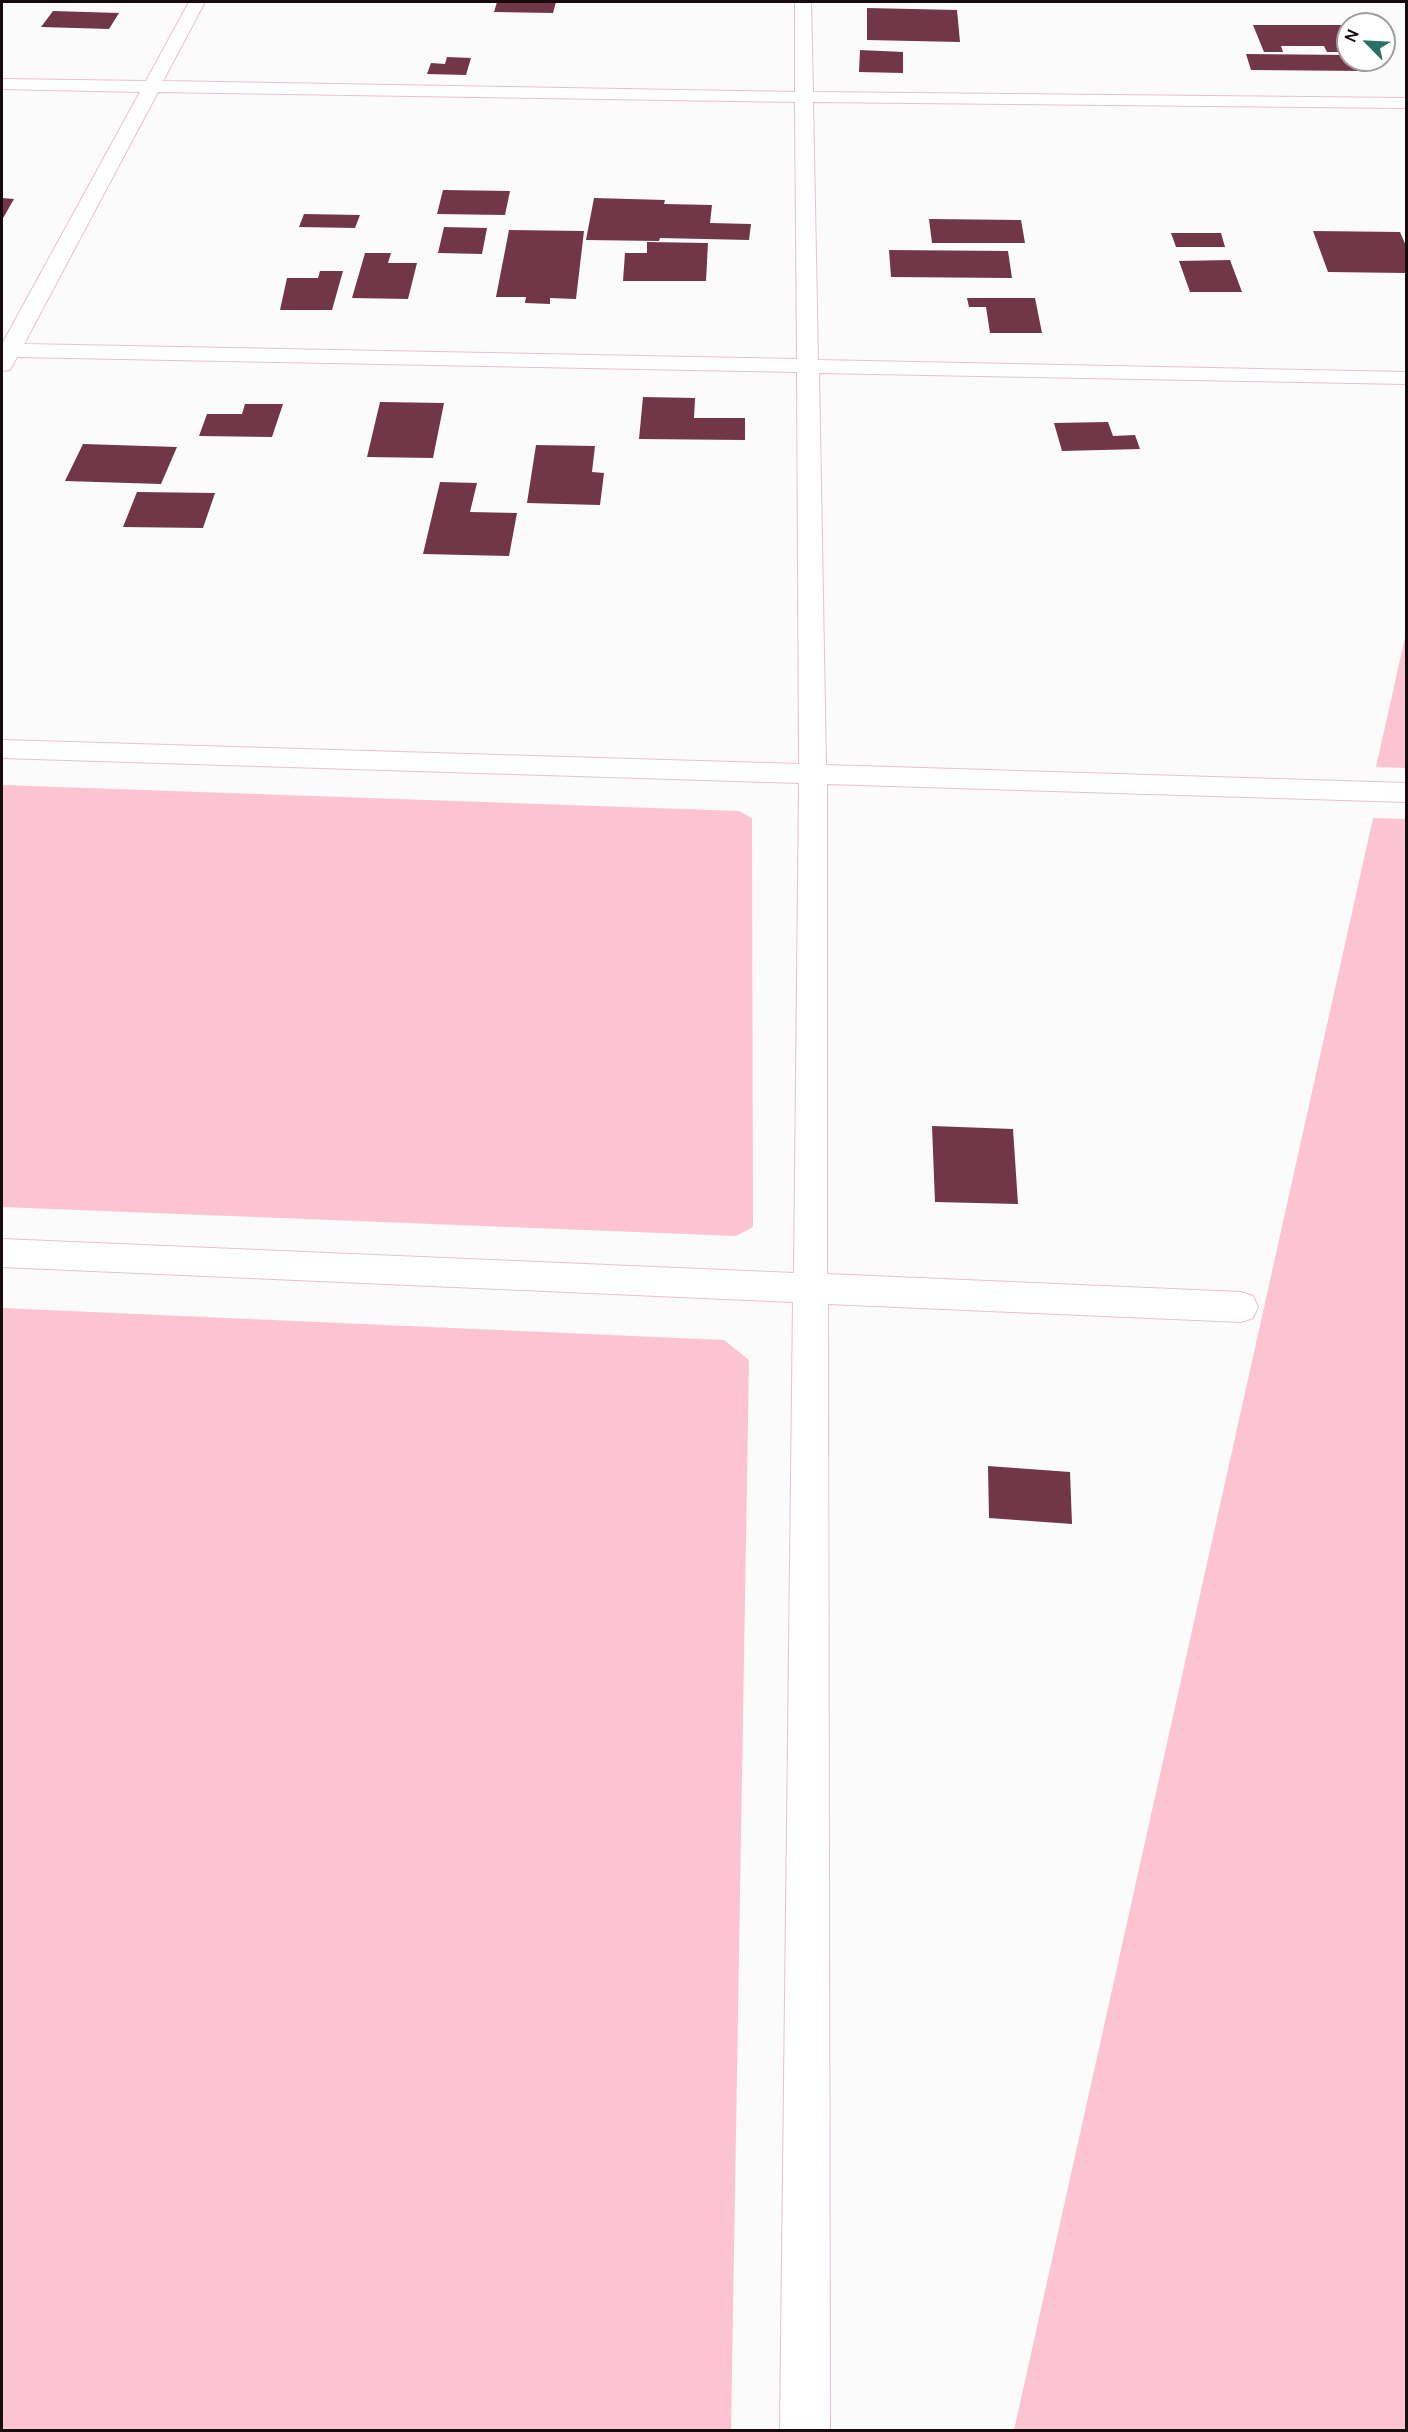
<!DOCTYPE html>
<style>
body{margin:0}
#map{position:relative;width:1408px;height:2432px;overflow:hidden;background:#fbfbfb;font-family:Manrope,sans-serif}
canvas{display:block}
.frame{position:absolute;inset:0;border:3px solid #180b0e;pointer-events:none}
.north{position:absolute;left:1336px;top:12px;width:60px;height:60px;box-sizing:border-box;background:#fff;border:2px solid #a39d9f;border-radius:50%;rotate:294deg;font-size:16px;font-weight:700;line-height:24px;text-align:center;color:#180b0e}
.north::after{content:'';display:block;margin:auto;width:21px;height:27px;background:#2a7065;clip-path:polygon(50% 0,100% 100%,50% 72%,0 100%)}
</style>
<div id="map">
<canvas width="1408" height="2432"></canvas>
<div class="frame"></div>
<div class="north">N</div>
</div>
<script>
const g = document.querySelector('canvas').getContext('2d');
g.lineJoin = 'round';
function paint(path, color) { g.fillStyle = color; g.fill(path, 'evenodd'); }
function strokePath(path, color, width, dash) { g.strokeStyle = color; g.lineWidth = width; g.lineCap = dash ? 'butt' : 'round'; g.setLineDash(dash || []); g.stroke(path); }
paint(new Path2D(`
 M1406,633V768L1376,767Z
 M2,785L739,811L752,818L753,1227L736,1236L2,1207Z
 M1373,818L1406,819V2430H1014Z
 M2,1308L724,1340L749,1360L731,2430H2Z`), '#fcc4d3');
paint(new Path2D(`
 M497,2H556L553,13L494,12Z
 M867,8L957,10L960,42L867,40Z
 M53,11L119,13L109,29L41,27Z
 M1253,25H1343L1348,36V52H1327L1324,46H1281L1283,52H1264Z
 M860,50L903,52V73L859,72Z
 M1246,54L1348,55V60H1361L1366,71L1251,70Z
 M447,57L471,58L466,75L427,74L431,63L445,64Z
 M443,190L510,191L505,215L437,214Z
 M2,198L14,199L2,220Z
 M594,198L665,200L664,204L712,205L710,223L751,224L749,240L660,238L659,241L586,240Z
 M304,214L360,215L355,228L299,227Z
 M929,219L1021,220L1025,243H932Z
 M444,227L487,228L482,254L438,253Z
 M509,230L584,231L576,299L550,298V304L525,303L526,297H496Z
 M1313,231L1400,232L1406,246V273L1328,272Z
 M1171,233H1221L1225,247H1176Z
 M647,242L708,243L706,281H623L625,253H647Z
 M889,250L1008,251L1012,278L891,277Z
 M365,253H391L388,263H417L408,299L352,298Z
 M1230,260L1242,292H1190L1179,261Z
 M320,271H343L332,310H280L287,278H318Z
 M967,298H1035L1042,333H990L986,307H969Z
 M643,397L695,398L694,418H745V440L639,439Z
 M380,402L444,403L433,458L367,457Z
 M245,404H283L272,437L199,436L207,414H242Z
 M1108,422L1113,436L1135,435L1140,449L1062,451L1054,423Z
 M83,444L177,447L161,484L65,481Z
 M536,445L595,446L592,472L604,473L600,505L527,503Z
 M440,482L477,483L470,512L517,513L509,556L423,554Z
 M137,492L215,493L203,528L123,527Z
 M932,1126L1013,1129L1018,1204L935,1202Z
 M988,1466L1070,1472L1072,1524L989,1518Z`), '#723649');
const minor = new Path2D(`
 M189,2H205L163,81L795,92V2H811L813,92L1406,98V108L813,102L818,360L1406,372V384L819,373L826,765L1406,783V802L827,784V1274L1241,1292L1253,1296L1258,1307L1253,1318L1241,1322L828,1304L830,2430H780L793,1302L2,1267V1239L794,1273L799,783L2,758V740L799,764L797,372L17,357L10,370L2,371V344L140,92L2,89V79L146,81ZM158,92L795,102L797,359L24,344Z`);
strokePath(minor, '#e9c1cb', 2);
paint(minor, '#fff');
</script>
